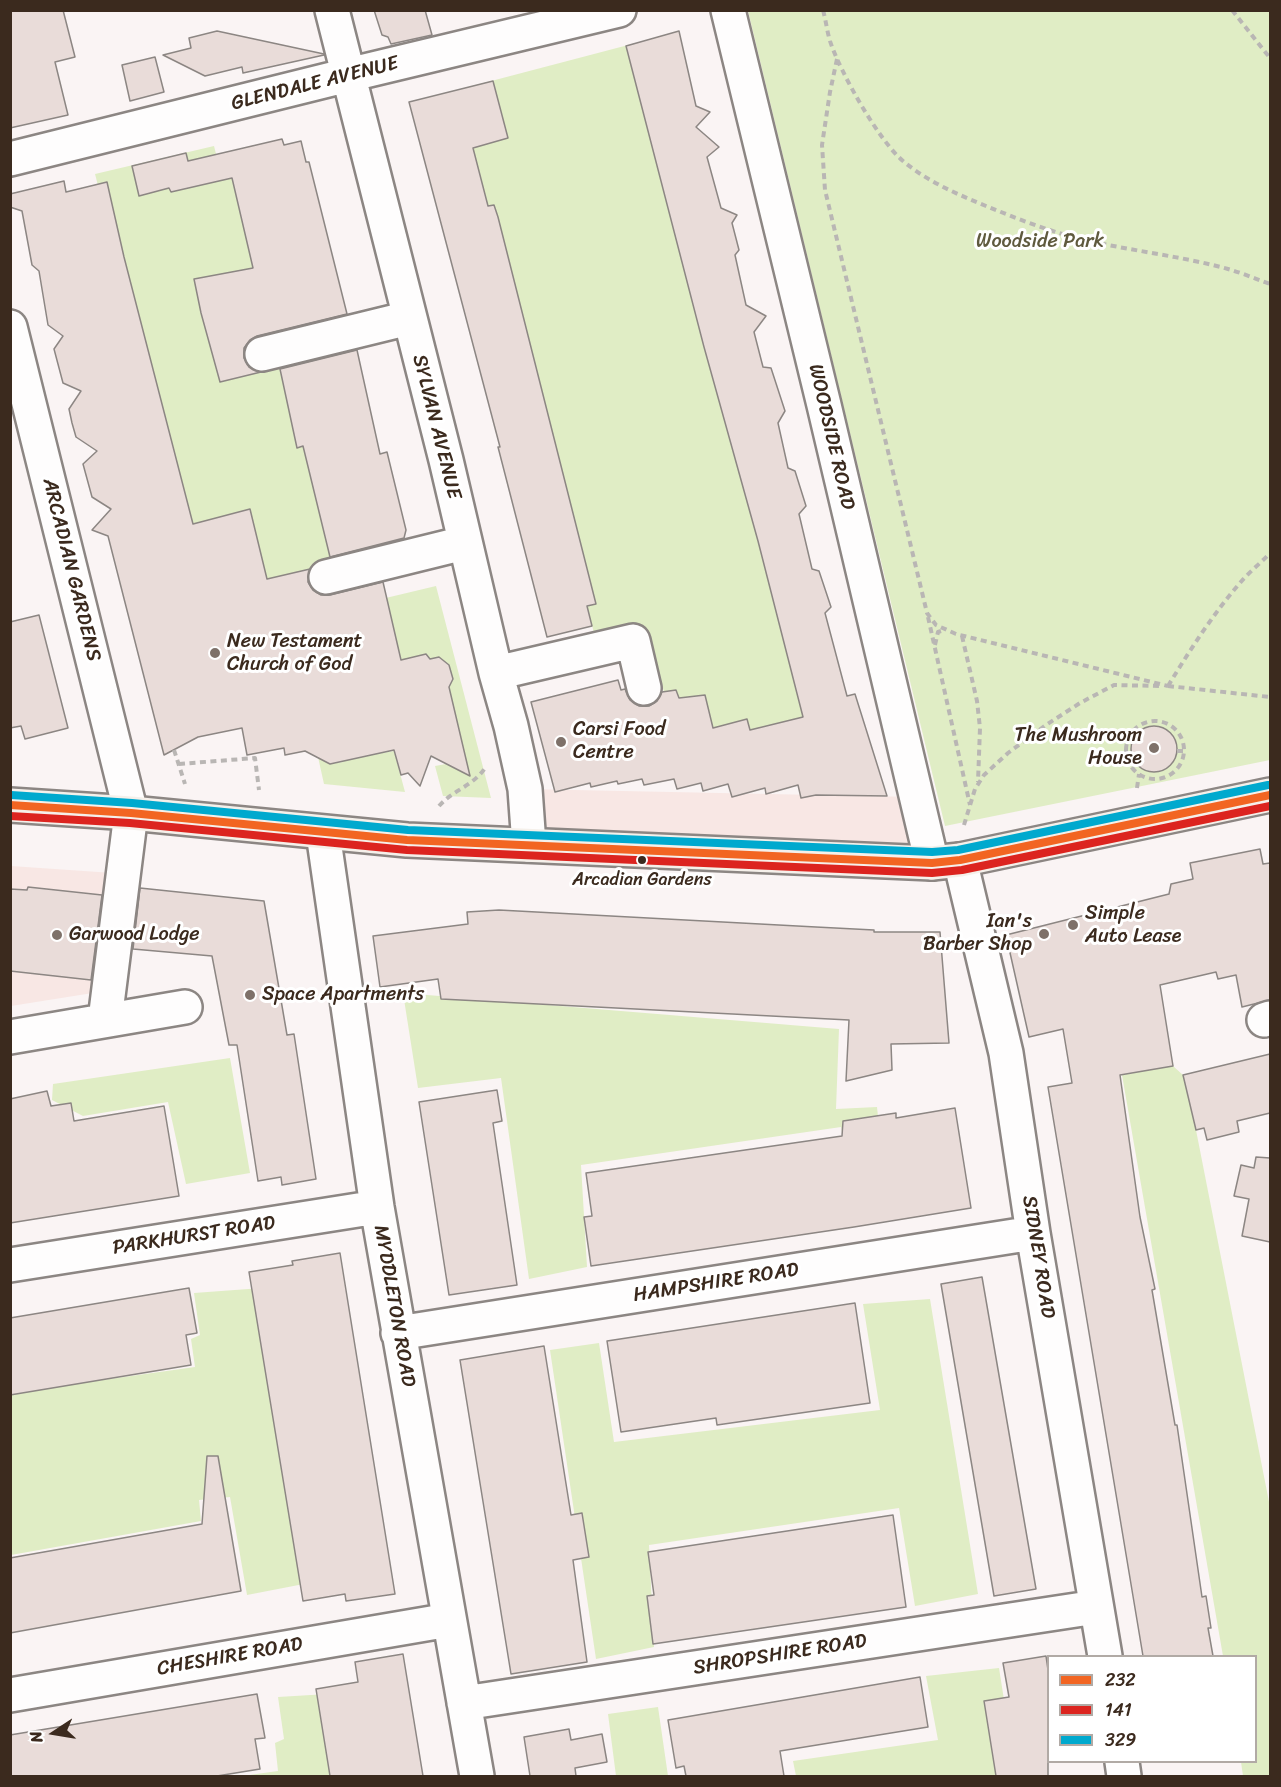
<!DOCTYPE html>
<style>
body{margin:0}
#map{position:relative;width:1281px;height:1787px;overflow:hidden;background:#faf4f4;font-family:Sriracha,sans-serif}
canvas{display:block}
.frame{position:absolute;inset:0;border:12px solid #3b2a1e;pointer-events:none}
.legend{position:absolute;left:1047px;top:1655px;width:210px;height:108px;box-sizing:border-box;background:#fff;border:2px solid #b1aaa5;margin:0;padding:8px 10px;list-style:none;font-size:18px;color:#3b2a1e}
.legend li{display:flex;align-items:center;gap:12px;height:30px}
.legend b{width:30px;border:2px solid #b1aaa5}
.north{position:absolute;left:24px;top:1703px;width:60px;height:60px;-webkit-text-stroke:4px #fff;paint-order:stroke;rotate:258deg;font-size:16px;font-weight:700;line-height:24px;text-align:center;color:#3b2a1e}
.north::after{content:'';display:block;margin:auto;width:21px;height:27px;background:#3b2a1e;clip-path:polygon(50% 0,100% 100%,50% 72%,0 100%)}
</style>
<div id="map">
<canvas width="1281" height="1787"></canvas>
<div class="frame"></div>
<ul class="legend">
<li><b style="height:8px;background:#f26522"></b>232</li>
<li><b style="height:8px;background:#dc241f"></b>141</li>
<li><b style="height:8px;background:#00a9ce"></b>329</li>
</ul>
<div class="north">N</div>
</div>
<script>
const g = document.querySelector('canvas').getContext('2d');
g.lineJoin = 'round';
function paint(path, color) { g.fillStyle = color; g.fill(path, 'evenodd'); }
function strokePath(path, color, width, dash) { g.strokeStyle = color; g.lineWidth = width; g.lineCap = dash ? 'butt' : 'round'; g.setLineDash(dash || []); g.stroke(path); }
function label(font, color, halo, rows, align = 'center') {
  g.font = font + ' Sriracha,sans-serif'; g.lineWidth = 6; g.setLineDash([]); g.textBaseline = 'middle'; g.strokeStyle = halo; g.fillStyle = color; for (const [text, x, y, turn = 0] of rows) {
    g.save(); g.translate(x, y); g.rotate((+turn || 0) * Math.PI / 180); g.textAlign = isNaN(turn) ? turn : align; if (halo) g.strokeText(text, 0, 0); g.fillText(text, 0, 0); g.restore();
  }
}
paint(new Path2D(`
 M525,789L915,797L932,863L529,845Z
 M11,866L113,873L99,992L11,1006Z`), '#f8e7e4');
paint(new Path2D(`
 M748,11H1270V760L945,826Z
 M632,44L815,714L769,730L710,733L673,708L664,692L649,633L597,645L457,90Z
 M214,146L218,162L267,151L369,602L436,586L491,798L443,796L435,766L446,764L452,767L449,687L453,679L449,665L439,658L386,669L187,530L95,174Z
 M316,748L319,758L330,764L343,762L345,756H365L394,751L405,792L324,784Z
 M403,993L839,1029L836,1109L877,1107L883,1164L850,1170L841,1127L581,1165L587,1267L529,1279L501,1078L418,1088Z
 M230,1058L250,1173L186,1184L168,1102L83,1116L52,1100L53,1084Z
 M1173,1066L1183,1075L1196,1130L1270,1507V1776H1243L1241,1762H1256V1656H1223L1122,1075Z
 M262,1288L309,1583L247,1595L230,1497L199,1500L201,1521L11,1555L10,1393L195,1367L191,1339L200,1335L194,1293Z
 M930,1299L978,1594L915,1606L899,1508L649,1545L654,1647L596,1659L550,1350L599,1343L614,1442L880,1410L863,1304Z
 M999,1668L1016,1776H796L793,1761L938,1740L926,1676Z
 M344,1693L360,1776H242L278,1771L275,1743L284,1739L278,1697Z
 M658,1707L668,1776H616L608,1714Z`), '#e0edc5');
const building = new Path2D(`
 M10,10H63L75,57L55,62L68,115L10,128Z
 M374,10H425L432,35L391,44L388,37L382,35Z
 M217,31L324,54V55L243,73L242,67L205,76L163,55L191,48L189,38Z
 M679,31L696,106L710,112L696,127L719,147L707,157L721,208L737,215L732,223L739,250L735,255L746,305L766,316L754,332L763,367L771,368L785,411L778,423L788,468L795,471L806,506L799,514L812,569L819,571L831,607L825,613L847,696L855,694L887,796L816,795L801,798L798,785L766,794L765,788L732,797L728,784L703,791L701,783L677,789L674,779L644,785L642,779L618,784L617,781L591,787L590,783L555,792L531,702L618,680L621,690L625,689L630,700L639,706H649L657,701L662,692L676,690L679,698L705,695L713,728L747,719L750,730L803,717L758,541L704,347L626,46Z
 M155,57L164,92L130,101L122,65Z
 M493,81L508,138L473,148L488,206L494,205L498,217L596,604L587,606L592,626L547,637L498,447H500L409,102Z
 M282,139L284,145L301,141L306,162H309L347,314L257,336L250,340L244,348V358L249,367L261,372L220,382L201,313L194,279L253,268L232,178L171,192L169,188L139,196L132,166L186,153L188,161Z
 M64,181L66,192L107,182L124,257L193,524L250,509L267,579L310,569L308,582L313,590L321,595H330L383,582L401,660L426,654L430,659L439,657L449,665L453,679L449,687L470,776L431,756L420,786L408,773L401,775L394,750L330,764L305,751L285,755L284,748L247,755L242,728L198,737L164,755L108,536L92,530L111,509L92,497L83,464L97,451L76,437L72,423L69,409L81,391L63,383L54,349L63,336L48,325L39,271L32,265L22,211L10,207V194Z
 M357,350L380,454L387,452L406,530L404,538L330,557L303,446L297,448L280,369Z
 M39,615L68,728L25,739L21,726L10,728V622Z
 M1131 749a23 23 0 1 1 46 0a23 23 0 1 1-46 0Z
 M1260,849L1263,864L1270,863V1000L1242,1007L1236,975L1218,979L1216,972L1160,985L1173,1066L1120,1075L1140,1217L1155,1289L1152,1290L1175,1425H1177L1202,1597L1206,1596L1211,1628H1208L1213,1656H1143L1048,1087L1072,1083L1063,1029L1029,1037L1006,935L1169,894L1171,884L1193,879L1190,863Z
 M28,887L102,895L91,980L10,971V889L27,890Z
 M140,888L264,901L287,1035L294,1034L316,1179L282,1185L281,1177L258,1181L237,1045H229L212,956L133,949Z
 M499,910L816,927L874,930V932H940L949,1043L891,1044L892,1070L846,1081L849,1020L441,999L438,979L380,987L373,936L468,924L467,912Z
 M1270,1054V1113L1237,1121L1239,1132L1207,1140L1204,1128L1196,1130L1183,1075Z
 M497,1090L502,1121L493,1123L517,1285L449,1295L419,1102Z
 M47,1091L51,1106L71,1103L74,1121L164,1106L179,1196L10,1223V1099Z
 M955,1108L971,1208L854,1227L591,1266L584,1217L592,1216L586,1173L842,1136L843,1121L896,1113V1118Z
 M1256,1157L1270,1158V1242L1242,1236L1249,1199L1234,1196L1241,1165L1254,1168Z
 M340,1253L395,1594L346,1601L345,1594L303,1601L249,1272L293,1265L292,1261Z
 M982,1277L1036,1589L994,1596L941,1284Z
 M189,1288L197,1333L186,1335L191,1365L10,1395V1318Z
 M855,1303L870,1403L717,1425L716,1418L621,1432L607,1341Z
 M544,1346L571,1515L582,1513L589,1557L573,1560L587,1662L511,1674L460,1360Z
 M207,1456H218L241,1591L10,1633V1558L202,1524Z
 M893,1515L906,1607L653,1644L647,1596L654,1595L648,1552Z
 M403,1654L423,1776H330L316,1689L358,1682L355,1662Z
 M1046,1656L1048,1670V1776H996L984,1701L1009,1697L1003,1663Z
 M920,1677L928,1727L780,1751L784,1776H686L684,1766L676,1768L668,1720Z
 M257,1694L265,1738L255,1739L260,1769L217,1776H10V1735Z
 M569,1729L571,1740L602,1734L607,1762L575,1768L576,1776H530L524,1737Z`);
paint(building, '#e9dcd9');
strokePath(building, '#8c8683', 1.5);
const minor = new Path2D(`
 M332,10L446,460L496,673L511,726L525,789L529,845
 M728,10L824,405L932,863
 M10,159L348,75L619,10
 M10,327L131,813L105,1020
 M262,354L409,318
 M326,577L464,543
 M496,673L633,641L644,688
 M323,833L377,1207L477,1776
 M960,860L1006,1053L1033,1233L1105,1656
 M1264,1020L1270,1018
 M10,1037L185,1007
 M10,1265L377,1207
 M398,1333L1033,1233
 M10,1695L449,1620
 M464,1703L1096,1607
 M1122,1762L1124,1776`);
const major = new Path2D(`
 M10,805L131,813L407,840L932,863L960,860L1270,795`);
strokePath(minor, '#8c8683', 38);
strokePath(major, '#8c8683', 38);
strokePath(new Path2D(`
 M823,10C826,21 827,31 830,41C840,72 879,141 903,161C928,182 957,194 986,206C1018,219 1051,232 1085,240C1132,251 1181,256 1228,269C1242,273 1256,279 1270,284
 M1232,10L1270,58
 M837,59L830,92L822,145L825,190L927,613L936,625L956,634L1168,686
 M928,617L970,805
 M962,636L977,701L980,728L978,782
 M935,645L938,632L944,630
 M1168,686L1270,697
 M1168,686C1190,650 1213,614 1240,583C1249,572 1261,563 1270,553
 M1126 750a29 29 0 1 1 58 0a29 29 0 1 1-58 0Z
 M174,750L185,784
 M1177,751H1183
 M179,764L255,758L259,790
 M1137,788L1139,774
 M439,806C453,790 473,786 485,768
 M964,825L975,789L984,775L1008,753L1046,725L1080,703L1114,685L1160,686`), '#b9b6b4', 4, [6, 4.5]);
strokePath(minor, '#fefdfd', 33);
strokePath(major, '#f5f0ea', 33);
strokePath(new Path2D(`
 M10,805L131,813L407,840L932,863L960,860L1270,795`), '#f26522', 8);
strokePath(new Path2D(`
 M10,816L130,823L407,850L932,873L962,870L1270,806`), '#dc241f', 8);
strokePath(new Path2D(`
 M11,795L132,803L408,830L932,852L958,850L1268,785`), '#00a9ce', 8);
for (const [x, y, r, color] of [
 [215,653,6,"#7e7169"],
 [561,742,6,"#7e7169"],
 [1154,748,6,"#7e7169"],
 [642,860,5,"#3b2a1e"],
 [1073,925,6,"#7e7169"],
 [1044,934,6,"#7e7169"],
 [57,935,6,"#7e7169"],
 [250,995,6,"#7e7169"]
]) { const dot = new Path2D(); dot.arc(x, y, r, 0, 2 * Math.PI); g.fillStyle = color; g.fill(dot); strokePath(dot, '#fff', 2); }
label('18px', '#3b2a1e', '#fff', [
 ["Arcadian Gardens",642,880]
]);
label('20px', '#3b2a1e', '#fff', [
 ["GLENDALE AVENUE",315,84,-14],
 ["SYLVAN AVENUE",436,427,76],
 ["WOODSIDE ROAD",831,437,77],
 ["ARCADIAN GARDENS",71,570,76],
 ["PARKHURST ROAD",194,1236,-9],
 ["SIDNEY ROAD",1038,1257,81],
 ["HAMPSHIRE ROAD",716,1283,-9],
 ["MYDDLETON ROAD",394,1306,80],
 ["SHROPSHIRE ROAD",780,1655,-9],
 ["CHESHIRE ROAD",230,1657,-10]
]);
label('20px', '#5f5a3e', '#fff', [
 ["Woodside Park",1040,242]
]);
label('20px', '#3b2a1e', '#fff', [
 ["New Testament",227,642],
 ["Church of God",227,665],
 ["Carsi Food",573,730],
 ["Centre",573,753],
 ["The Mushroom",1142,736,"right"],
 ["House",1142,759,"right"],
 ["Simple",1085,914],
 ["Auto Lease",1085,937],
 ["Ian's",1032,922,"right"],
 ["Barber Shop",1032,945,"right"],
 ["Garwood Lodge",69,935],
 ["Space Apartments",262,995]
], 'left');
</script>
